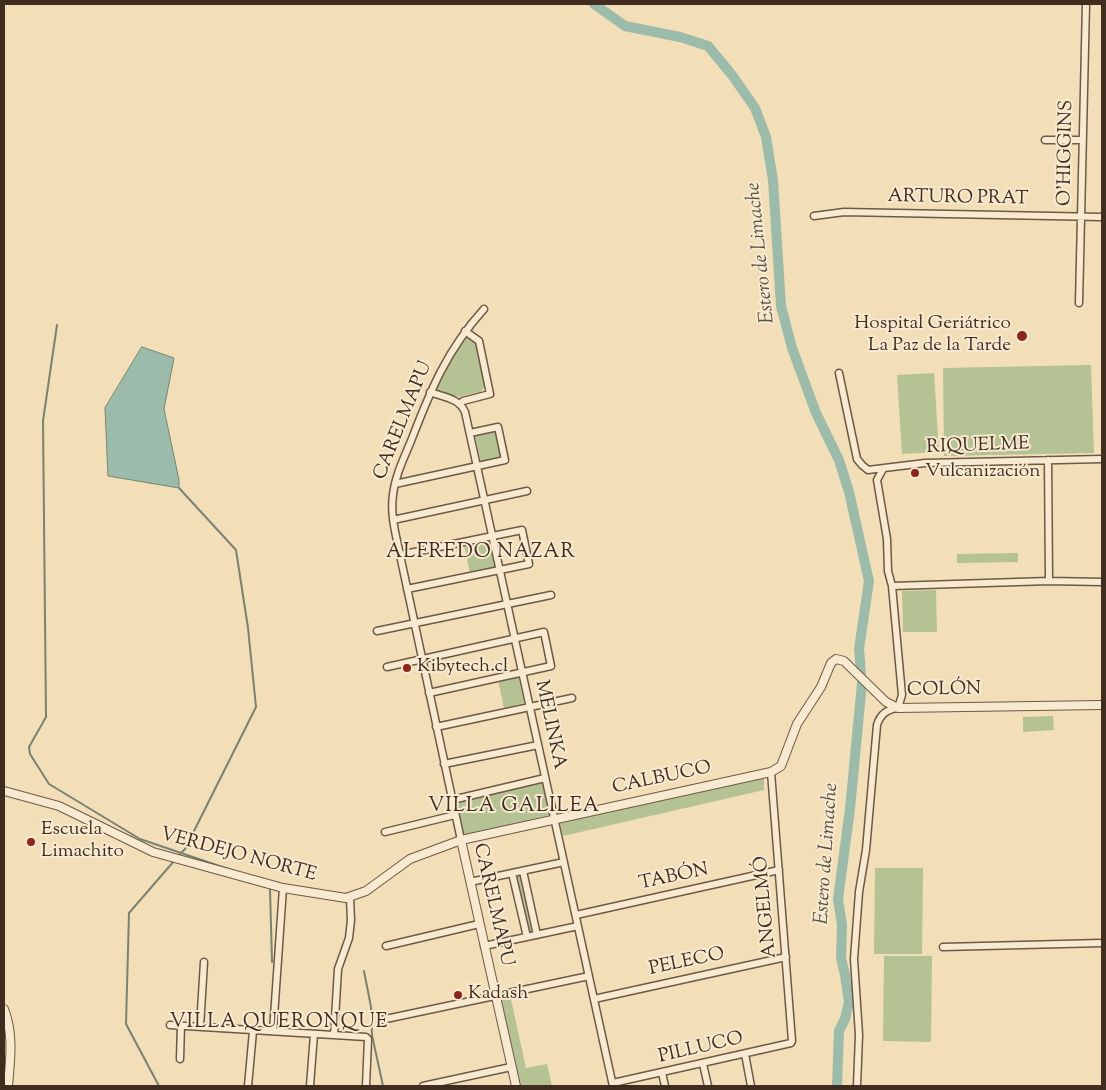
<!DOCTYPE html>
<meta charset="utf-8">
<style>
body{margin:0}
#map{position:relative;width:1106px;height:1090px;overflow:hidden;background:#f2deb7;font-family:"Sorts Mill Goudy",serif}
canvas{display:block}
.frame{position:absolute;inset:0;border:5px solid #412d20;pointer-events:none}
</style>
<div id="map">
<canvas width="1106" height="1090"></canvas>
<div class="frame"></div>
</div>
<script>
const g = document.querySelector('canvas').getContext('2d');
g.lineJoin = 'round';
function paint(path, color) { g.fillStyle = color; g.fill(path, 'evenodd'); }
function strokePath(path, color, width, dash) { g.strokeStyle = color; g.lineWidth = width; g.lineCap = dash ? 'butt' : 'round'; g.setLineDash(dash || []); g.stroke(path); }
function label(font, color, halo, rows, align = 'center') {
  g.font = font + ' "Sorts Mill Goudy",serif'; g.lineWidth = 4; g.setLineDash([]); g.textBaseline = 'middle'; g.strokeStyle = halo; g.fillStyle = color; for (const [text, x, y, turn = 0] of rows) {
    g.save(); g.translate(x, y); g.rotate((+turn || 0) * Math.PI / 180); g.textAlign = isNaN(turn) ? turn : align; if (halo) g.strokeText(text, 0, 0); g.fillText(text, 0, 0); g.restore();
  }
}
paint(new Path2D(`
 M466,334L477,341L485,385L482,391L459,397L438,391L436,388L445,366Z
 M1091,365L1094,453L944,456L943,368Z
 M934,373L939,452L902,454L897,375Z
 M495,431L501,458L481,462L475,435Z
 M489,539L495,569L470,574L464,545Z
 M1018,553V562L957,563V554Z
 M936,590L937,632H903L902,591Z
 M518,675L524,703L504,708L498,680Z
 M1053,716L1054,730L1023,732V717Z
 M764,778V790L563,836L560,822Z
 M542,781L550,815L464,835L456,801Z
 M875,868H923L922,954H874Z
 M522,874L535,932L527,934L514,875Z
 M884,956H932L931,1042L883,1041Z
 M510,995L526,1068L547,1064L552,1086H519L500,998Z`), '#b5c293');
const water = new Path2D(`
 M142,347L174,358L164,409L179,480V488L108,476L105,408Z`);
paint(water, '#9cbcab');
strokePath(water, '#788373', 1);
strokePath(new Path2D(`
 M57,325L43,421L46,717L29,747L30,754L49,784L140,839L231,870
 M179,488L236,550L248,628L256,707L185,849L180,854
 M270,889L272,962
 M364,971L371,1007L372,1035L383,1086
 M159,1086L126,1024L129,913L174,861`), '#788373', 2);
strokePath(new Path2D(`
 M594,4L625,26L680,37L708,46L732,75L755,108L766,137L773,180L781,306L792,348L816,413L839,460L849,492L869,581L859,649L861,674
 M837,1086L839,1031L845,1019L849,1002L845,975L841,958L842,925L838,899L850,809L862,683`), '#9cbcab', 10);
const minor = new Path2D(`
 M1045,140H1082
 M814,216L844,212L1102,217
 M1079,303L1086,4
 M839,373L857,459L862,465L868,470L925,463L1102,459
 M430,392C443,397 459,398 465,412L613,1086
 M460,404L463,401L490,394L479,341L465,331
 M1048,460L1049,581
 M395,484L505,460L498,427L470,433
 M393,520L527,491
 M400,555L522,530L529,564L407,589
 M892,586L1049,581L1102,582
 M377,631L551,595
 M387,667L544,632L551,666L429,693
 M436,727L572,698
 M444,764L538,745
 M452,800L545,778
 M385,832L455,815
 M461,840L400,555C396,535 390,515 393,495C395,476 404,458 411,441C431,389 447,350 484,309
 M523,871L537,935
 M512,873L527,937
 M470,882L564,862
 M576,915L779,870
 M386,946L479,924
 M484,946L578,926
 M943,947L1102,943
 M594,999L786,957
 M381,1020L589,976
 M170,1025L366,1037L368,1039L366,1086
 M200,1027L204,962
 M273,1031L283,888
 M334,1035L338,969L349,938L351,920L350,898
 M745,1054L751,1086
 M180,1059L181,1025
 M703,1064L708,1086
 M662,1073L665,1086
 M613,1083L791,1043L792,1041L771,772
 M248,1086L253,1031
 M310,1086L314,1034
 M423,1086L511,1067
 M857,1086L859,1035L854,959L859,892L866,850L877,725C880,715 887,709 898,708L902,695L892,586L888,571L887,539L877,480L883,469`);
const tertiary = new Path2D(`
 M4,791L59,806L153,852L283,888L346,898L366,891L410,859L461,840L771,772L781,766L797,724L821,687L831,663L836,659L844,661L886,702L898,708L1102,705
 M461,840L516,1086
 M4,1009C14,1034 10,1061 8,1086`);
strokePath(minor, '#6d5946', 9);
strokePath(tertiary, '#6d5946', 10);
strokePath(minor, '#f7ead0', 6);
strokePath(tertiary, '#f7ead0', 8);
for (const [x, y, r, color] of [
 [1022,336,6,"#8f2418"],
 [915,473,5,"#8f2418"],
 [407,668,5,"#8f2418"],
 [31,842,5,"#8f2418"],
 [458,995,5,"#8f2418"]
]) { const dot = new Path2D(); dot.arc(x, y, r, 0, 2 * Math.PI); g.fillStyle = color; g.fill(dot); strokePath(dot, '#f7ead0', 2); }
label('19px', '#412d20', '#f7ead0', [
 ["O'HIGGINS",1067,153,-89],
 ["ARTURO PRAT",958,199,1],
 ["CARELMAPU",404,421,-68],
 ["RIQUELME",978,447,-2],
 ["COLÓN",944,691,-1],
 ["MELINKA",549,725,78],
 ["CALBUCO",662,779,-12],
 ["VERDEJO NORTE",238,856,15],
 ["TABÓN",674,878,-12],
 ["CARELMAPU",492,905,77],
 ["ANGELMÓ",767,907,-95],
 ["PELECO",687,963,-12],
 ["PILLUCO",701,1049,-13]
]);
label('19px', '#412d20', '#f7ead0', [
 ["Hospital Geriátrico",1011,325,"right"],
 ["La Paz de la Tarde",1011,347,"right"],
 ["Vulcanización",925,473],
 ["Kibytech.cl",417,668],
 ["Escuela",41,831],
 ["Limachito",41,853],
 ["Kadash",468,995]
], 'left');
label('italic 20px', '#585143', '#f7ead0', [
 ["Estero de Limache",762,253,-96],
 ["Estero de Limache",828,854,-86]
]);
g.letterSpacing = '1px';
label('20px', '#412d20', '#f7ead0', [
 ["ALFREDO NAZAR",481,554],
 ["VILLA GALILEA",514,808],
 ["VILLA QUERONQUE",279,1024]
]);
g.letterSpacing = '0px';
</script>
